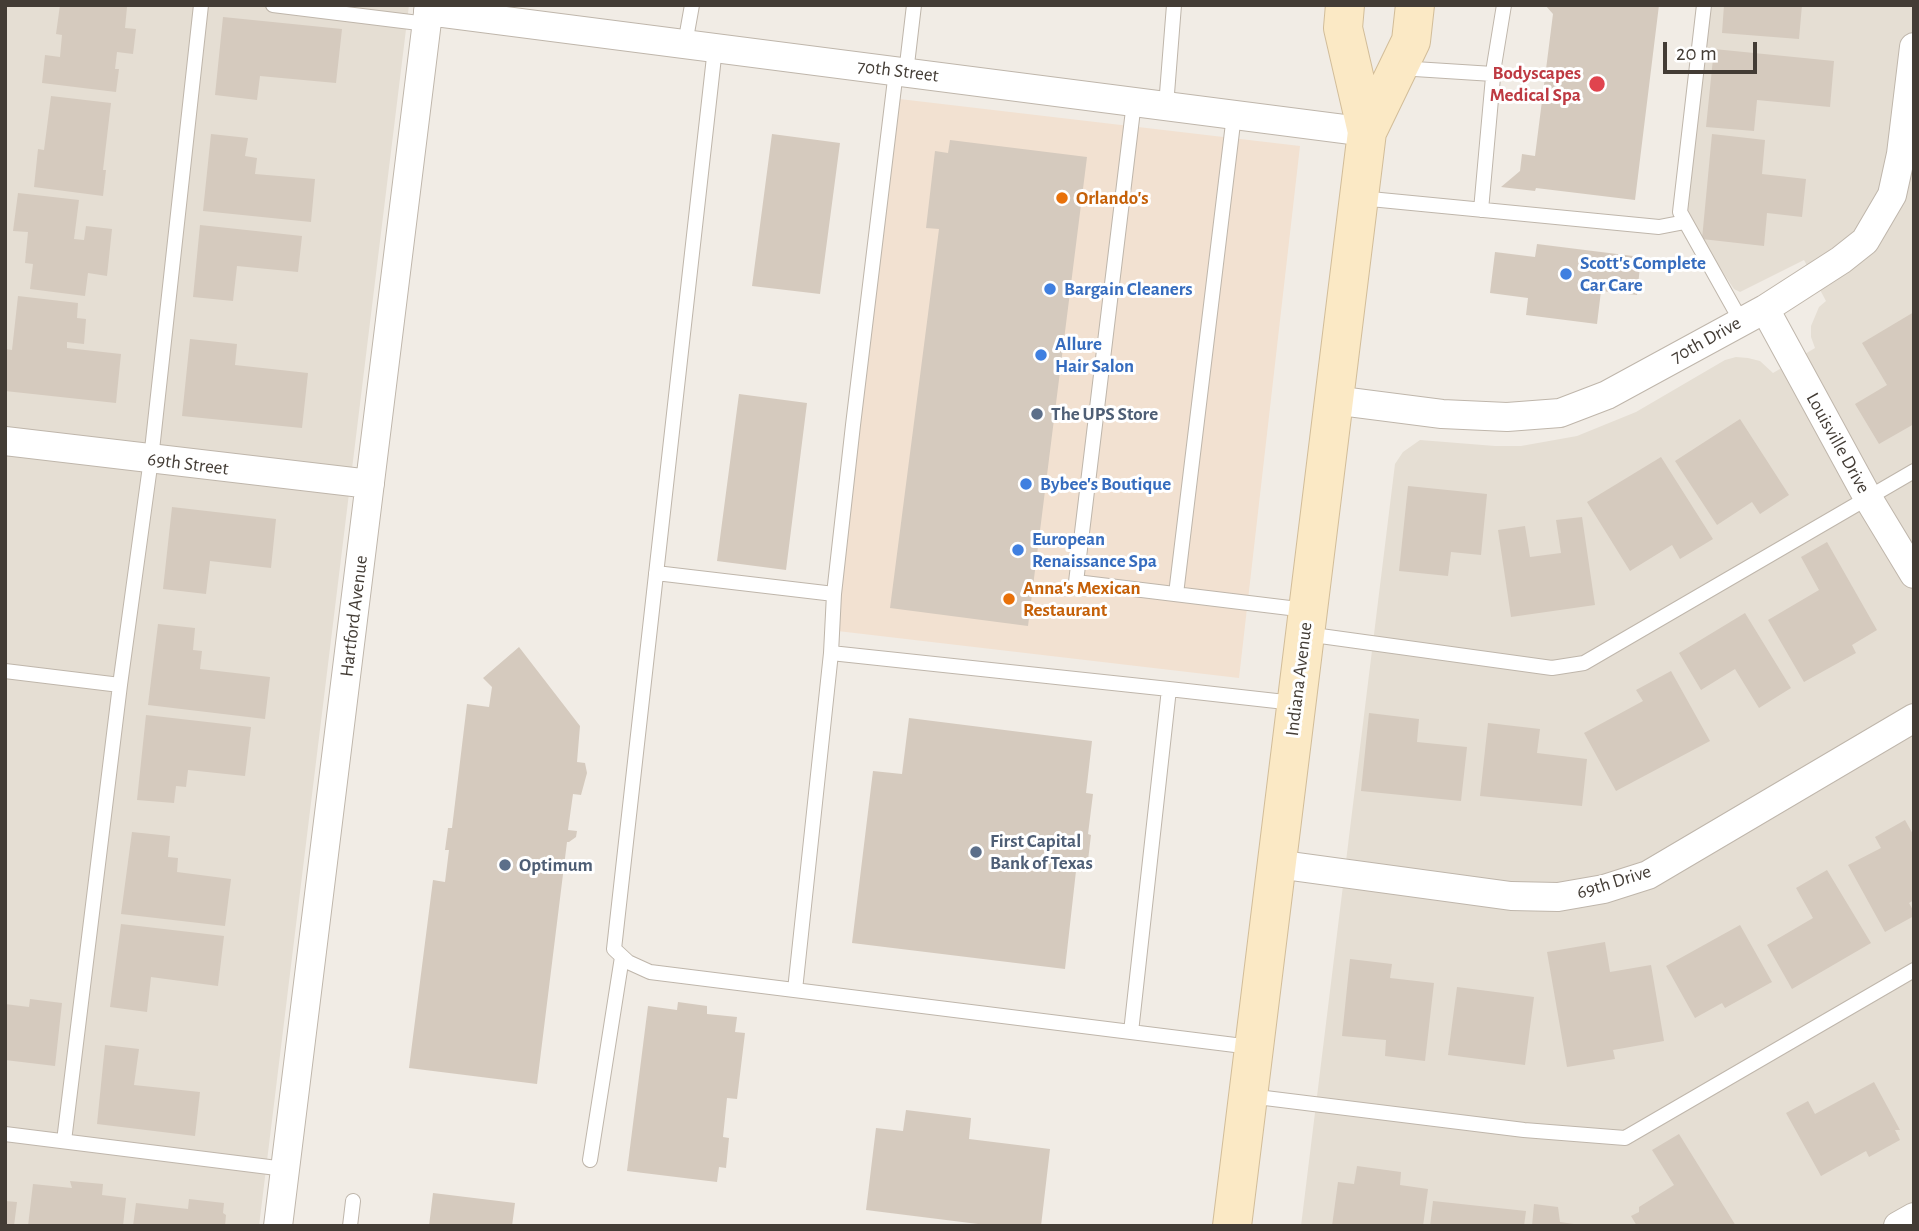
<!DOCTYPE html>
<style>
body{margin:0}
#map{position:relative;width:1919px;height:1231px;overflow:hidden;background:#f1ece5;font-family:"Alegreya Sans",sans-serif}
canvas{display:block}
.frame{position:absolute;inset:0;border:7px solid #433c35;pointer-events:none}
.scale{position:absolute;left:1663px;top:42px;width:94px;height:32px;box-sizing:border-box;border:4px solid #433c35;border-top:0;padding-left:9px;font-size:21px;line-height:24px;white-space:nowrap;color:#433c35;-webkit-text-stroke:5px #fff;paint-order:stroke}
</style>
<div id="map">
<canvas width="1919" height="1231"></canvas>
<div class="frame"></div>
<div class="scale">20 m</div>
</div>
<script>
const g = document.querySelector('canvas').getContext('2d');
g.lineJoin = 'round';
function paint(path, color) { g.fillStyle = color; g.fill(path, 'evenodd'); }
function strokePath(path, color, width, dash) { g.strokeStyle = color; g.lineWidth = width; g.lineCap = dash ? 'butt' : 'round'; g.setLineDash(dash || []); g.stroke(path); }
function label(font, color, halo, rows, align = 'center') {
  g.font = font + ' "Alegreya Sans",sans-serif'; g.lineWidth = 6; g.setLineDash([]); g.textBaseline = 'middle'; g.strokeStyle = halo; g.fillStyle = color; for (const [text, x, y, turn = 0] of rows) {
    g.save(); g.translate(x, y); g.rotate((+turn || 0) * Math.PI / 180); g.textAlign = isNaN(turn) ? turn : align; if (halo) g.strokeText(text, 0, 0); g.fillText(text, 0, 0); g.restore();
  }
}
paint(new Path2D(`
 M5,5H409L259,1226H5Z
 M1710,5H1914V1226H1301L1395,464L1403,452L1420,440L1495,446H1521L1577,436L1636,412L1725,360L1736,357L1748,358L1760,361L1773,373L1815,348L1811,337V326L1819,307L1826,301L1804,260L1740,292L1734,289L1697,234L1686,211Z`), '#e5ded3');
paint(new Path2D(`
 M891,98L1300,146L1239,678L829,630Z`), '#f2e1d1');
paint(new Path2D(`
 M60,5L127,7L125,28L136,29L133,54L117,52L115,69H119L116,92L42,83L45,55L60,57L62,35L56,34Z
 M1545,5H1659L1635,200L1536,188L1535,191L1501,187L1520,171L1522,154L1535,156L1553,14Z
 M1724,5H1802L1799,39L1722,33Z
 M223,17L342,29L336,83L260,76L257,100L215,95Z
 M1714,49L1834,61L1830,107L1757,100L1754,131L1706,127Z
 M51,96L111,103L103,170H106L103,196L34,187L38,149L44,150Z
 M211,134L248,138L245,156L257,158L255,174L315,179L311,222L203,211Z
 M772,134L840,143L820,294L752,286Z
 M1712,134L1765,140L1762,174L1806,179L1802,217L1767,213L1764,246L1702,239Z
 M950,140L1087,157L1028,626L890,608L939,229L926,228L935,151L948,153Z
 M18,193L79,200L74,239L84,240L86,226L112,229L107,276L88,273L85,296L30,289L33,264L25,263L28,232L13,231Z
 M200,225L302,236L298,272L237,266L233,301L193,297Z
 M1537,244L1641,257L1637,295L1601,291L1597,324L1526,315L1528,298L1490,293L1495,252L1535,257Z
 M18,296L78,303L77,318L86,319L84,344L67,342V348L121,354L116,403L5,391V349L12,350Z
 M1914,312V424L1879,444L1855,404L1887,385L1862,343Z
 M190,339L237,344L235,365L308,373L302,428L182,416Z
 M739,394L807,403L786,570L717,561Z
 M1740,419L1789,495L1760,514L1752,502L1717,525L1675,461Z
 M1661,457L1713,539L1680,559L1672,545L1630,571L1587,502Z
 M1408,486L1487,494L1481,555L1451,552L1448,576L1399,571Z
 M172,507L276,519L271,568L210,561L206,594L163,589Z
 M1582,517L1595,605L1511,617L1498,530L1525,526L1530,557L1561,553L1556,520Z
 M1827,542L1877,630L1852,645L1856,653L1804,682L1768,620L1819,590L1801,557Z
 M1745,613L1791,688L1759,708L1735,669L1701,690L1679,653Z
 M158,624L195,628L193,650L202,651L200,669L270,677L265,719L148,705Z
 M519,647L580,726L577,762L585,763L587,773L581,795L573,794L568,830L577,831L576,837L569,842H567L537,1084L409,1068L433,880L445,882L449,850H445L448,828H452L467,704L489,707L492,687L483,678Z
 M1671,671L1710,741L1616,791L1584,733L1643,701L1636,690Z
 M1369,713L1419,719L1417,742L1467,747L1461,801L1361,791Z
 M146,715L251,727L245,776L188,770L186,787L176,786L174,803L137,800Z
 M909,718L1092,741L1086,793L1093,794L1088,834L1091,835L1087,869L1083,868V872L1076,871L1065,969L852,943L873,771L902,774Z
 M1488,723L1540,729L1537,753L1587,759L1582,806L1480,796Z
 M1905,820L1914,836V900L1909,903L1914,912V916L1885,932L1848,865L1881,848L1875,837Z
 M132,832L170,836L168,857L178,858L177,872L231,879L225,926L121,914Z
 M1827,870L1871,943L1792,989L1767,945L1813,918L1796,888Z
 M121,924L224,936L218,986L151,977L147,1012L110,1007Z
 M1740,925L1772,982L1725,1008L1722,1003L1695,1018L1666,966Z
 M1605,942L1610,972L1651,965L1664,1041L1613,1050L1615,1059L1567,1067L1547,952Z
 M1350,959L1392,964L1390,978L1434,983L1425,1061L1385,1056L1386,1040L1342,1036Z
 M1457,987L1534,997L1525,1065L1448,1055Z
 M30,999L62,1003L55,1066L5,1060V1004L29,1007Z
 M678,1002L707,1006V1014L737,1017L735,1032L745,1033L737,1099L727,1098L723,1137L729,1138L726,1168L719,1167L717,1182L627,1171L648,1006L677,1010Z
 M105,1045L139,1049L134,1085L200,1092L195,1136L97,1124Z
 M1874,1082L1900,1130H1895L1900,1140L1869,1157L1866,1151L1821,1176L1786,1113L1808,1101L1815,1114Z
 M906,1110L971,1118L969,1139L1050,1149L1041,1226H994L866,1210L876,1128L903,1131Z
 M1679,1134L1736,1226H1637L1631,1216L1639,1212V1207L1674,1185L1652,1150Z
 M1357,1166L1401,1172L1400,1185L1428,1189L1423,1226H1332L1338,1182L1354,1184Z
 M70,1181L103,1184L102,1195L126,1198L123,1226H28L33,1184L72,1188Z
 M433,1193L515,1203L512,1226H429Z
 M189,1199L224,1203L223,1213L226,1215L225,1226H133L136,1203L188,1209Z
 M5,1201L17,1202L14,1226H5Z
 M1433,1201L1526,1211L1524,1226H1430Z
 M1534,1204L1558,1207L1560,1222L1574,1224V1226H1532Z`), '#d5cabe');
const lane = new Path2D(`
 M273,5L427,24
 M1704,5L1680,212L1741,321
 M685,44L692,5
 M715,48L614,949L628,962L650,972L1251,1047
 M1399,68L1493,74
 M906,73L914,5
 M1134,102L1076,582L1306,610
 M1166,106L1174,5
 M1360,198L1659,227L1685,222
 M1481,210L1494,66L1504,5
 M656,573L834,594L853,425L896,71
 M1176,594L1234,115
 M1306,634L1552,668L1584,663L1914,471
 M831,653L834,594
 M5,671L120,685
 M795,990L831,653L1169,689
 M1131,1032L1169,689L1294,703
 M1249,1096L1524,1130L1625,1138L1914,970
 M5,1134L285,1169
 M64,1141L120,685L151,459L201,5
 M590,1160L622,957
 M350,1226L353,1201`);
const street = new Path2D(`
 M428,11L1367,132
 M1765,309L1868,498L1914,574
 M1333,400L1442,414L1507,417L1560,413L1607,395L1765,309L1841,260L1865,241L1892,195L1901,154L1914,47
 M5,441L370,484
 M1276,864L1511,896L1558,897L1604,889L1648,875L1914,718
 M278,1226L429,5
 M1898,1226L1914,1217`);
const secondary = new Path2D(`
 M1345,5L1343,28L1367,132
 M1232,1226L1367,132L1411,41L1415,5`);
strokePath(lane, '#bfb6ab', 16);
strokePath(street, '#bfb6ab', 30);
strokePath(secondary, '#d2bd99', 40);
strokePath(lane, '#fff', 14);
strokePath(street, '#fff', 28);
strokePath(secondary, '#fbe9c5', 38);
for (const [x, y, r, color] of [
 [1597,84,9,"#e0444e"],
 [1062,198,7,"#e8710a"],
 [1566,274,7,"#3f7fe0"],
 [1050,289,7,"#3f7fe0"],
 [1041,355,7,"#3f7fe0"],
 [1037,414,7,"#5c6f8a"],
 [1026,484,7,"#3f7fe0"],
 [1018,550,7,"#3f7fe0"],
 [1009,599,7,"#e8710a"],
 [976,852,7,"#5c6f8a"],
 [505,865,7,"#5c6f8a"]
]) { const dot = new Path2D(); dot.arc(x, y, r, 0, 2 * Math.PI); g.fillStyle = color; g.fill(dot); strokePath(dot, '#fff', 2.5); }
label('19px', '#433c35', '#fff', [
 ["70th Street",898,71,7],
 ["70th Drive",1706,340,-29],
 ["Louisville Drive",1838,443,61],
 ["69th Street",188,464,7],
 ["Hartford Avenue",354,616,-83],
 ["Indiana Avenue",1299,679,-83],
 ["69th Drive",1614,882,-17]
]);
label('bold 19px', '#be3a42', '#fff', [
 ["Bodyscapes",1581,73],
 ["Medical Spa",1581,95]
], 'right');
label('bold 19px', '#c56008', '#fff', [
 ["Orlando's",1076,198],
 ["Anna's Mexican",1023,588],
 ["Restaurant",1023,610]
], 'left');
label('bold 19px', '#366cbe', '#fff', [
 ["Scott's Complete",1580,263],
 ["Car Care",1580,285],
 ["Bargain Cleaners",1064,289],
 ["Allure",1055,344],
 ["Hair Salon",1055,366],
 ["Bybee's Boutique",1040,484],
 ["European",1032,539],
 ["Renaissance Spa",1032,561]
], 'left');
label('bold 19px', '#4e5e75', '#fff', [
 ["The UPS Store",1051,414],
 ["First Capital",990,841],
 ["Bank of Texas",990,863],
 ["Optimum",519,865]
], 'left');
</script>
